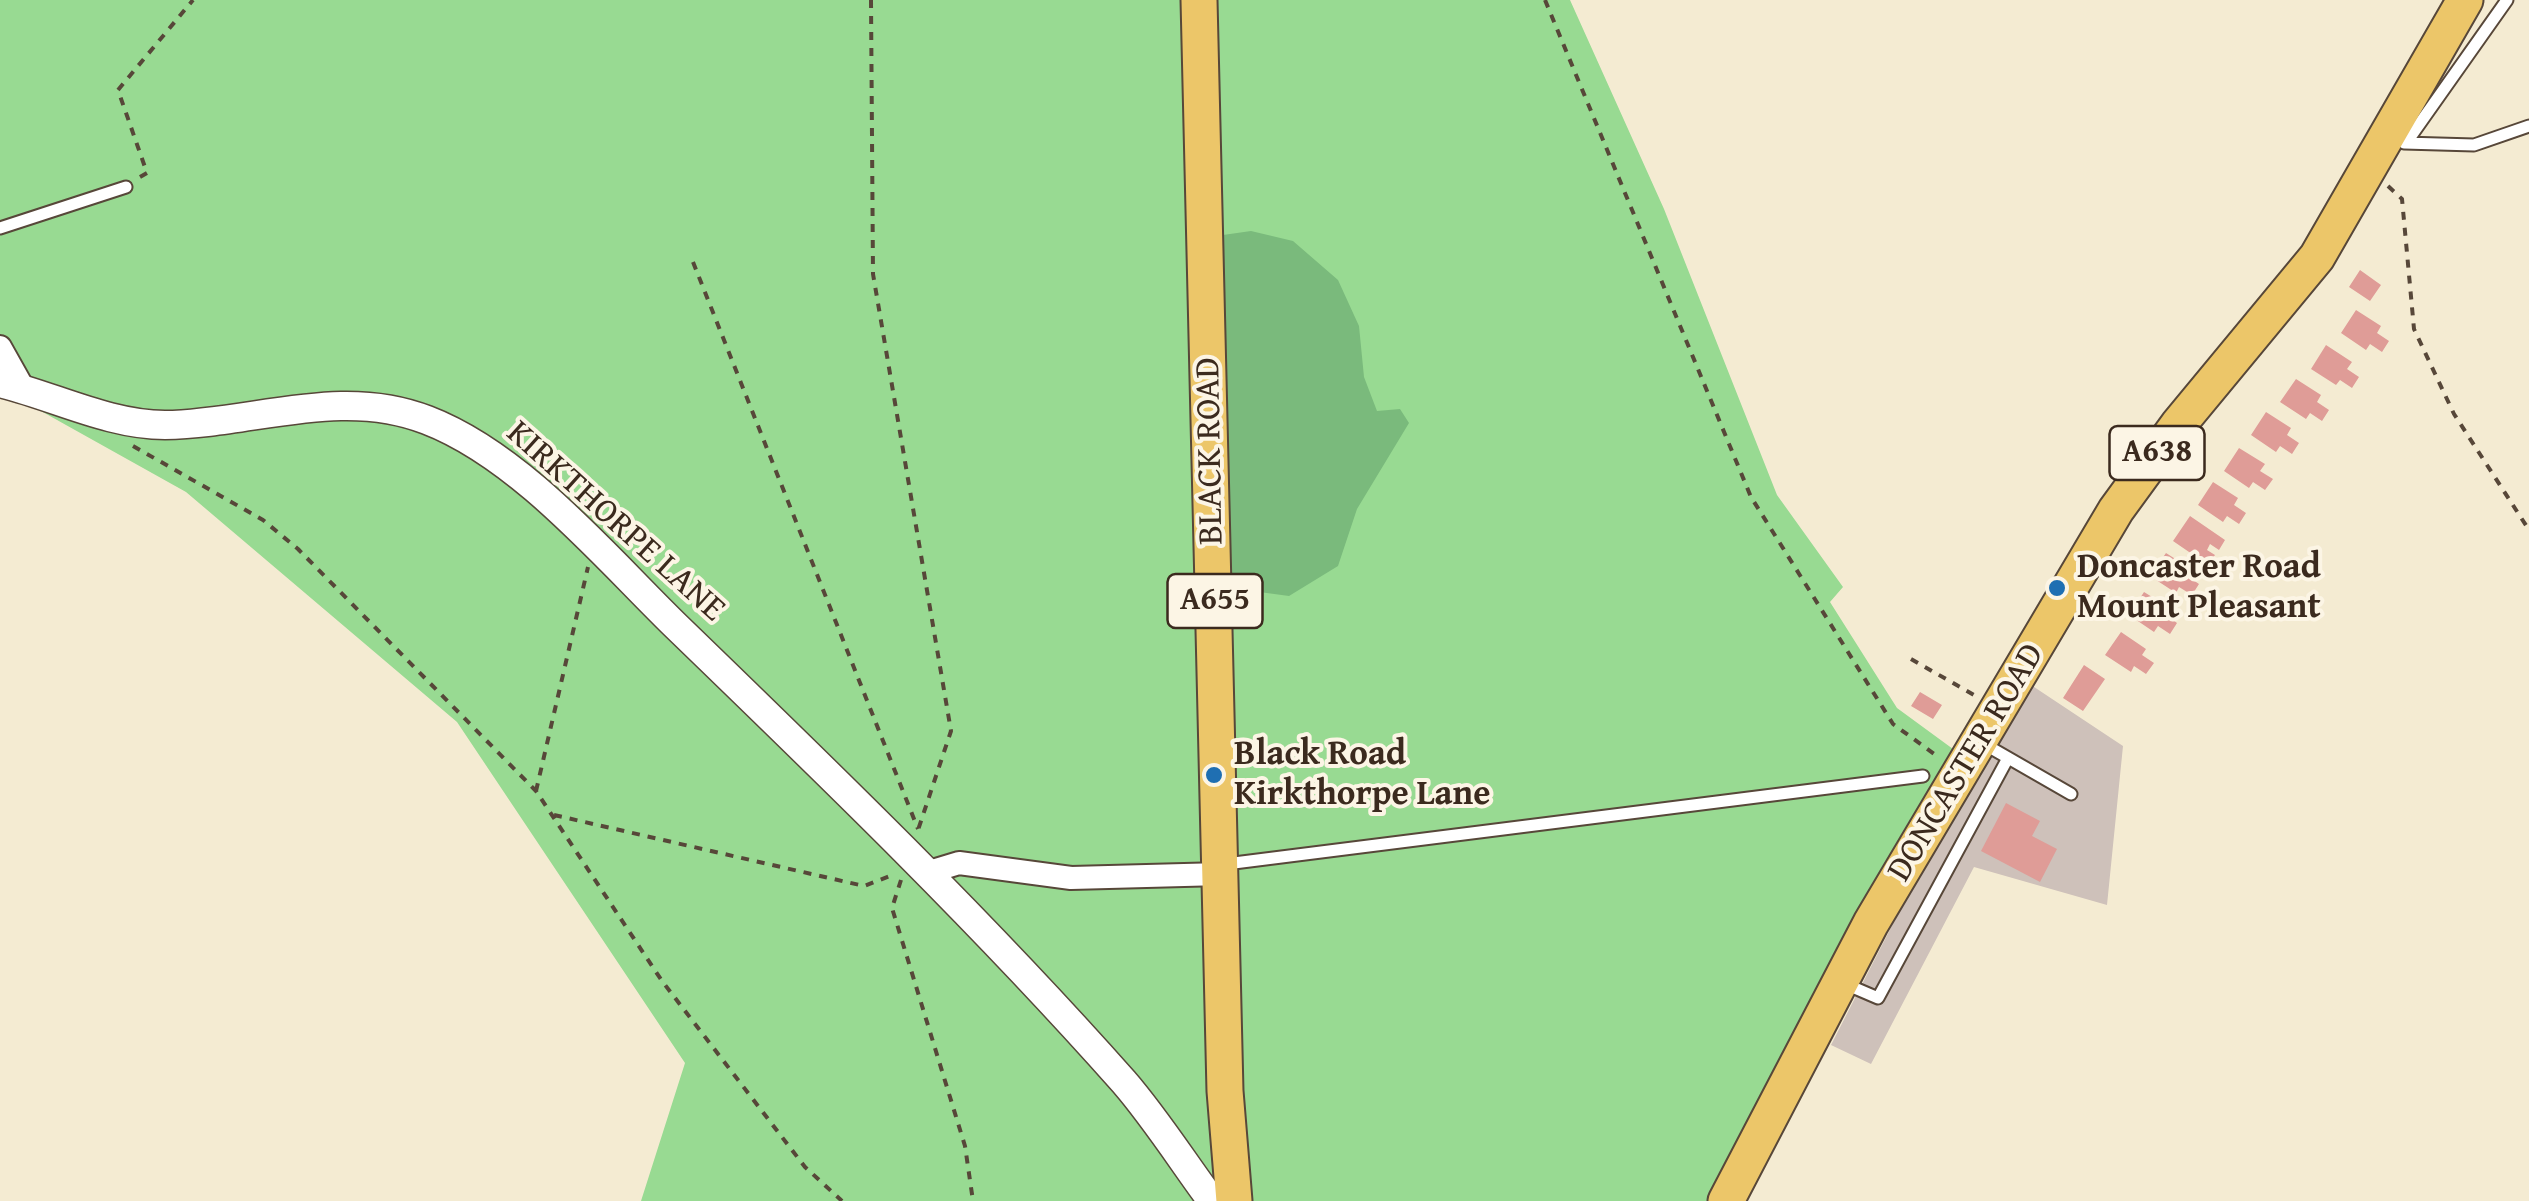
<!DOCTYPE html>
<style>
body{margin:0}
canvas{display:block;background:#f4ebd2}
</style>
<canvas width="2529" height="1201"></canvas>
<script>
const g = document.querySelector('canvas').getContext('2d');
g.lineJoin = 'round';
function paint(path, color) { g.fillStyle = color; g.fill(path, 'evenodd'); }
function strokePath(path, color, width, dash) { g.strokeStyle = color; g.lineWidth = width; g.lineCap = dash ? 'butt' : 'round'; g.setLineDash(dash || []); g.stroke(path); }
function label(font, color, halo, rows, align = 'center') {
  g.font = font + ' "Gentium Book Plus",serif'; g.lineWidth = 8; g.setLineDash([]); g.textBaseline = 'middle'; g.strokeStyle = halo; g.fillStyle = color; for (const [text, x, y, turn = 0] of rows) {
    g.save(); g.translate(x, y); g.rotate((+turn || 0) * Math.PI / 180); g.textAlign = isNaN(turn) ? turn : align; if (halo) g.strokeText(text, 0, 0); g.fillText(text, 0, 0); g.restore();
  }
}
paint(new Path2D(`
 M2019,677L2123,746L2107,905L1974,867L1871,1064L1831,1045Z`), '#cec1ba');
paint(new Path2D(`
 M0,0H1570L1664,209L1777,495L1843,587L1830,602L1897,708L1968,760L1726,1201H641L685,1063L457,722L186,492L23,401L0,338Z`), '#98da92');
paint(new Path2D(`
 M1251,231L1293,241L1338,280L1359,326L1364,377L1377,411L1400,409L1409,423L1357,509L1338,566L1289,596L1230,588L1223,235Z`), '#7aba7c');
paint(new Path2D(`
 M2360,270L2381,285L2370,301L2349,287Z
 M2356,310L2381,326L2377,333L2389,341L2382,352L2370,344L2366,350L2341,333Z
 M2326,345L2352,362L2347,369L2359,377L2352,388L2340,380L2336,385L2311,369Z
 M2296,379L2321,395L2317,402L2329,410L2322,421L2310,413L2306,419L2280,402Z
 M2266,412L2291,428L2287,435L2299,443L2292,454L2280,446L2276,452L2251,435Z
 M2239,448L2265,464L2260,471L2273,479L2265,490L2253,482L2249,488L2224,471Z
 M2213,482L2238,498L2234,505L2246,513L2239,524L2227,516L2223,522L2198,505Z
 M2190,516L2225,540L2219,550L2210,544L2207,550L2215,555L2208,565L2173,541Z
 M2166,553L2191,569L2187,576L2199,584L2192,595L2179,587L2176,593L2150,576Z
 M2144,592L2170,608L2166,615L2177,623L2170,634L2158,626L2154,632L2129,615Z
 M2121,632L2146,649L2142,655L2154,663L2146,674L2134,666L2131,672L2105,655Z
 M2084,665L2105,679L2083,711L2063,698Z
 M1920,692L1942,705L1933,719L1911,706Z
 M2006,803L2040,821L2032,836L2057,849L2040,882L1981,851Z`), '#df9c97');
const service = new Path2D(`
 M2404,143L2474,145L2529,126
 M2406,143L2507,0
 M0,228L126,187
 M1984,744L2071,794
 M1226,864L1923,776
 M1843,983L1878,998L2008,758`);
const minor = new Path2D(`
 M0,347L23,388
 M926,873L959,863L1071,878L1222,874`);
const tertiary = new Path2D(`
 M0,383C54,396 109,425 165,425C252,424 341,386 427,420C521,456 606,558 677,627C830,775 983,923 1124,1082C1156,1119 1183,1162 1212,1201`);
const primary = new Path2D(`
 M1199,0L1225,1091L1234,1201`);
const trunk = new Path2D(`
 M1726,1201L1871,923L2116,510L2178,425L2317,257L2465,0`);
strokePath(service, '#574739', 15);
strokePath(minor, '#574739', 26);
strokePath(tertiary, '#574739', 31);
strokePath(primary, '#574739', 39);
strokePath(trunk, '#574739', 39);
strokePath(new Path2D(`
 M871,0L873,274L951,731L917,833
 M1545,0L1751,497L1893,724L1937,756
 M140,177L147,173L118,90L193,0
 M2388,186L2402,199L2414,329L2454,414L2529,530
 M693,262L918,829
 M133,446L263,520L298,549L536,791L662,981L805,1167L842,1201
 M1911,659L1974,695
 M536,791L588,567
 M554,815L864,886L895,874
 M901,880L892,908L965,1146L973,1201`), '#574739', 4, [8, 8]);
strokePath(service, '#fff', 11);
strokePath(minor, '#fff', 22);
strokePath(tertiary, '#fff', 28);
strokePath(primary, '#ecc669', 35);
strokePath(trunk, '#ecc669', 35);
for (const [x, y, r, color] of [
 [2057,588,10,"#1f6fb2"],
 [1214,775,10,"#1f6fb2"]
]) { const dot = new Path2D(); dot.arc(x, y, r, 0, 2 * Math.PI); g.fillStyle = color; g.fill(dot); strokePath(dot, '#fcf5e5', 4); }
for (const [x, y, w] of [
 [2157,453,95],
 [1215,601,95]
]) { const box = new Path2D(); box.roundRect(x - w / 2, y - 27, w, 54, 8); g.fillStyle = '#fcf5e5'; g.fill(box); strokePath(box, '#3b2a1e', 2.5); }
label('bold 32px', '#3b2a1e', null, [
 ["A638",2157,453],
 ["A655",1215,601]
]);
label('35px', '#3b2a1e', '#fcf5e5', [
 ["BLACK ROAD",1211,451,-91],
 ["KIRKTHORPE LANE",615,522,42],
 ["DONCASTER ROAD",1967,763,-59]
]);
label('bold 35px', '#3b2a1e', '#fcf5e5', [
 ["Doncaster Road",2077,568],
 ["Mount Pleasant",2077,608],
 ["Black Road",1234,755],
 ["Kirkthorpe Lane",1234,795]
], 'left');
</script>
